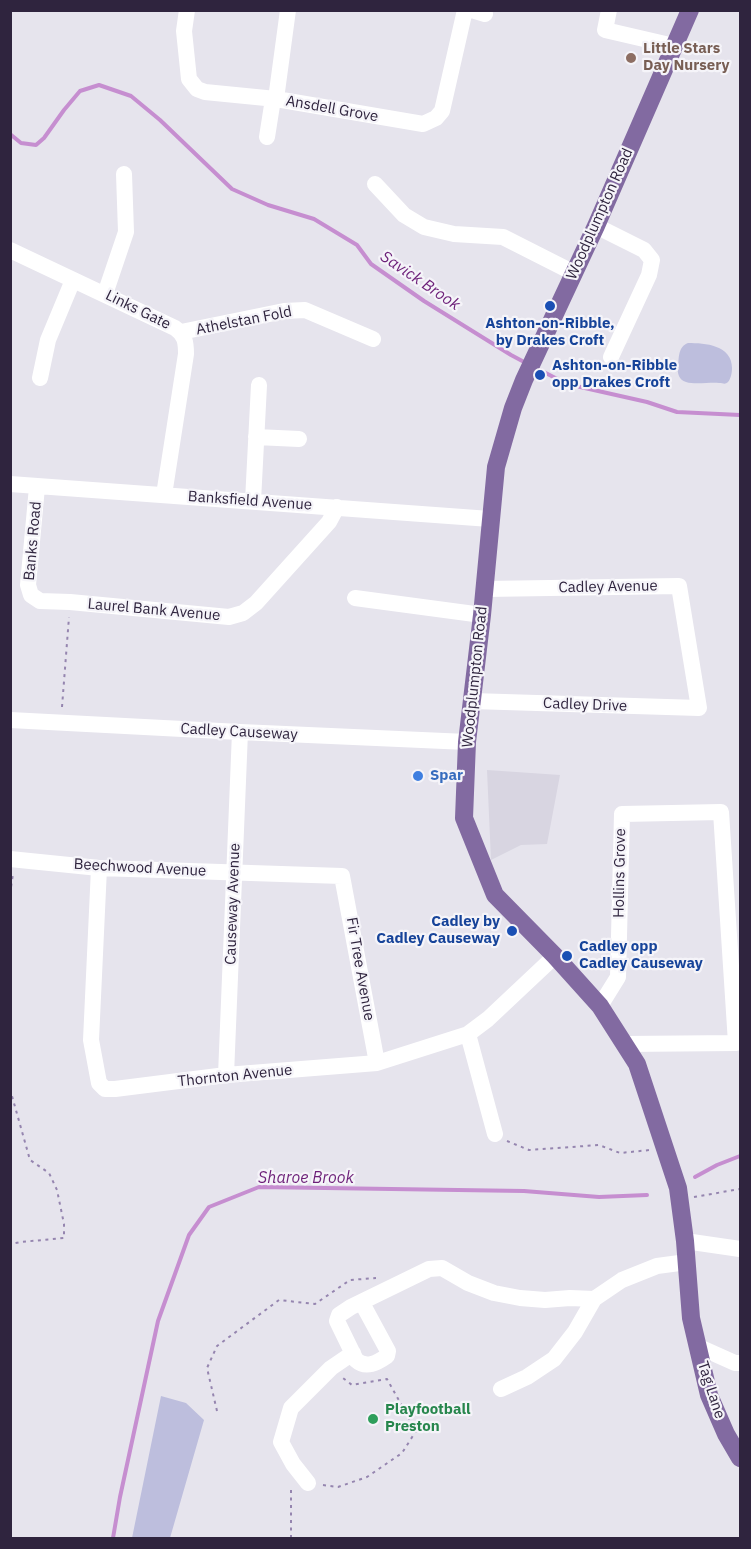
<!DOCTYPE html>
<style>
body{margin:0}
#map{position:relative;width:751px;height:1549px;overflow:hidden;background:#e6e4ed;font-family:"IBM Plex Sans",sans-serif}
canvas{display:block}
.frame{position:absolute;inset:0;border:12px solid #2f243e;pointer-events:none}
</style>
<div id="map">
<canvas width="751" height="1549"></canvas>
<div class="frame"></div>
</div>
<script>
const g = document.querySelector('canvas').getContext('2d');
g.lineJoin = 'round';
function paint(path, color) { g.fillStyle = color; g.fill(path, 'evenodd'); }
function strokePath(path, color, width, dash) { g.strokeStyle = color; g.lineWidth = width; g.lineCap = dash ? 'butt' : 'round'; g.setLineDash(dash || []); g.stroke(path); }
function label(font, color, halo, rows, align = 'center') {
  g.font = font + ' "IBM Plex Sans",sans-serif'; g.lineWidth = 4.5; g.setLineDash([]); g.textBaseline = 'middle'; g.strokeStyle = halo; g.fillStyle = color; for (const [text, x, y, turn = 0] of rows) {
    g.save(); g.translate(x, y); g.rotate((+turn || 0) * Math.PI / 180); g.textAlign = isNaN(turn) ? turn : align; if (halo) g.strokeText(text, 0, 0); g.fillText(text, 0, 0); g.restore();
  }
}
paint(new Path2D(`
 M487,770L560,775L547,844L521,845L491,860Z`), '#d8d5e1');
paint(new Path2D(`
 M688,343C705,343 732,345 732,368C732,372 731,379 728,382C725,385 723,383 719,383C710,382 695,385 686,382C679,380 677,373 678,367C679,357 678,347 688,343Z
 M161,1396L186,1403L204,1420L170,1538H132Z`), '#bdbedd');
strokePath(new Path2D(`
 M10,134L21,143L36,145L44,138L64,110L80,91L99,85L131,96L160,120L232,189L268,205L314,219L357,245L371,264L424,301L511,355L526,363
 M536,368L567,384L647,402L677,412L740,415
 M695,1177L717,1165L740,1156
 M113,1538L120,1497L158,1321L189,1235L209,1207L259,1187L524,1191L599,1197L647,1195`), '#c68ed0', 4);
strokePath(new Path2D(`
 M62,707L69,617
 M10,894L13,874
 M10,938V949
 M10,1089L30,1160L49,1173L57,1190L64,1224V1238L21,1242L10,1244
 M507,1141L529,1150L599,1145L620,1153L650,1150
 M694,1197L740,1189
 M217,1411L207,1368L217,1346L279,1300L315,1304L350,1280L376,1278
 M323,1485L338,1487L367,1477L402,1453L416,1431L387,1379L352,1385L343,1378
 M291,1538V1490L294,1489`), '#9585af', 2, [3, 4.5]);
strokePath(new Path2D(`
 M187,10L184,31L189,79L197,89L205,92L276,99L423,124L436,118L442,111L465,10
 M472,10L485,14
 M609,10L605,30L674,46
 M276,99L288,10
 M267,137L273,99
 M375,184L404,215L424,227L454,234L503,237L574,273
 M596,226L644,250L652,260L649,275L611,357
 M10,250L175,328C185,335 186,342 186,354L164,495
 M105,294L126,232L124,174
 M181,332L284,311L305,310L373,339
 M40,378L48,340L73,280
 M256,437L299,439
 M10,484L490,519
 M37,487L28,585L31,595L40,601L70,602L229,617L243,613L256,603L329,522L337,507
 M253,501L259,385
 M355,598L482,615
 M472,701L699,708L679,586L485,589
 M10,720L240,732L467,742
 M10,859L99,868L342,876L377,1063
 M99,868L91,1040L99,1083L105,1089H115L226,1075L377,1063L468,1034L488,1019L555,956
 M600,1006L618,977L622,814L721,812L736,1043L624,1044
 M468,1034L495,1134
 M226,1075L240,732
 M685,1241L740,1249
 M362,1303L388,1351L387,1356C377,1363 366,1369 356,1360L337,1321L339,1315L351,1307L429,1269L442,1268L468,1283L494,1293L520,1298L545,1300L570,1298L594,1299
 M697,1346L735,1363H740
 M501,1389L527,1377L554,1359L575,1332L594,1299L622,1280L657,1266L687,1262
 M308,1483L293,1464L281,1442L291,1408L331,1368L353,1353`), '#fff', 16);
strokePath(new Path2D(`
 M690,10L596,226L524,380L513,408L496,467L482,615L467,742L464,818L495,895L555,956L600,1006L637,1064L678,1188L685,1241L691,1318L709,1395L726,1434L740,1458`), '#826aa1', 18);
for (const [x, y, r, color] of [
 [631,58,6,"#8d6e63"],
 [550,306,6,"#1a4fb4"],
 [540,375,6,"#1a4fb4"],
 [418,776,6,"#3f7fe0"],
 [512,931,6,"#1a4fb4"],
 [567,956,6,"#1a4fb4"],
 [373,1419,6,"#2e9e5b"]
]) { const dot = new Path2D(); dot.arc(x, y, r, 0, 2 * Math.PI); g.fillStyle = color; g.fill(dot); strokePath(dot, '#f5f4f9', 2); }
label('bold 15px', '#785e54', '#f5f4f9', [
 ["Little Stars",643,49],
 ["Day Nursery",643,66]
], 'left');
label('15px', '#2f243e', '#f5f4f9', [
 ["Ansdell Grove",332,109,10],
 ["Woodplumpton Road",600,214,-66],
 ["Links Gate",138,310,26],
 ["Athelstan Fold",244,321,-11],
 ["Banksfield Avenue",250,501,4],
 ["Banks Road",33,541,-85],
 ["Cadley Avenue",608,587,-1],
 ["Laurel Bank Avenue",154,610,5],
 ["Woodplumpton Road",475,677,-84],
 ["Cadley Drive",585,705,2],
 ["Cadley Causeway",239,732,3],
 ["Beechwood Avenue",140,868,3],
 ["Hollins Grove",620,873,-89],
 ["Causeway Avenue",233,904,-88],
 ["Fir Tree Avenue",360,969,80],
 ["Thornton Avenue",235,1076,-6],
 ["Tag Lane",711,1390,72]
]);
label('bold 15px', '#164399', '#f5f4f9', [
 ["Ashton-on-Ribble,",550,324,"center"],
 ["by Drakes Croft",550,341,"center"],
 ["Ashton-on-Ribble",552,366],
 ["opp Drakes Croft",552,383],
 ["Cadley by",500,922,"right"],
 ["Cadley Causeway",500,939,"right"],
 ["Cadley opp",579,947],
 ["Cadley Causeway",579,964]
], 'left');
label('bold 15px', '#366cbe', '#f5f4f9', [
 ["Spar",430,776]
], 'left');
label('bold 15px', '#27864d', '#f5f4f9', [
 ["Playfootball",385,1410],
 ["Preston",385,1427]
], 'left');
label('italic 16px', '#6c1f78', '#f5f4f9', [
 ["Savick Brook",420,281,34],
 ["Sharoe Brook",306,1178]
]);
</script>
